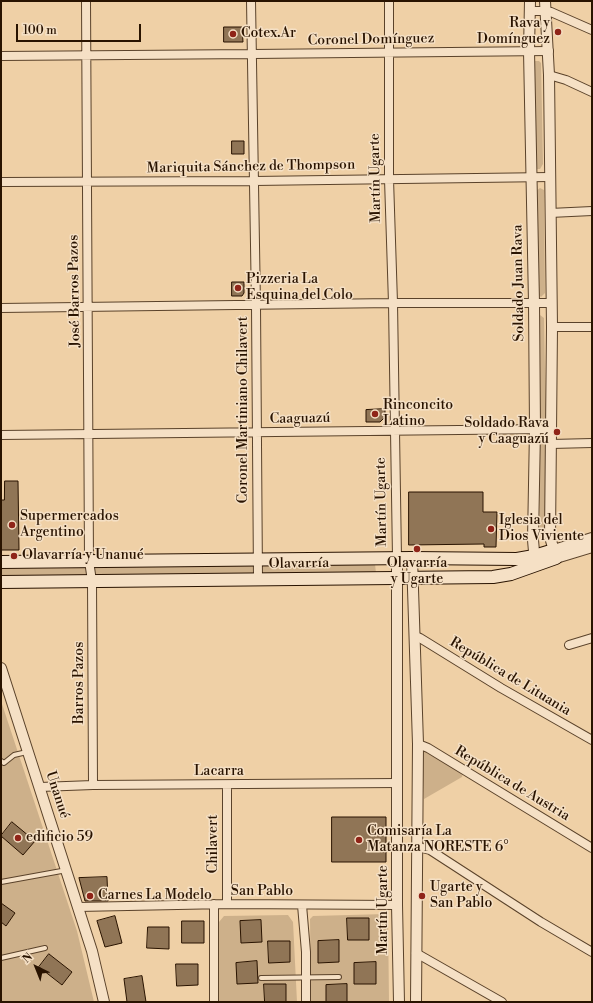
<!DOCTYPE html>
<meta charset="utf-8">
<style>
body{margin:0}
#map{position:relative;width:593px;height:1003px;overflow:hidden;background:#efd0a6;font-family:"Libre Bodoni",serif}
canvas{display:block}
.frame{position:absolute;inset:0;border:2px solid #291300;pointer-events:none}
.north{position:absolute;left:16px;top:947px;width:40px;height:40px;-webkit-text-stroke:3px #f5e0c5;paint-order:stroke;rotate:317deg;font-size:11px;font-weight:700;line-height:16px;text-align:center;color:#291300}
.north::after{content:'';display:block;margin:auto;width:14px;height:18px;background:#291300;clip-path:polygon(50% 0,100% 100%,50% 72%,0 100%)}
.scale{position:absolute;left:16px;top:24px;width:125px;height:18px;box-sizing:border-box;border:2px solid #291300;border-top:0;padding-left:5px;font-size:12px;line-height:14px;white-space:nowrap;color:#291300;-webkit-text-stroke:3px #f5e0c5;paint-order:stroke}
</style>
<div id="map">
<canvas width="593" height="1003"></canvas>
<div class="frame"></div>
<div class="north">N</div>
<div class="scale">100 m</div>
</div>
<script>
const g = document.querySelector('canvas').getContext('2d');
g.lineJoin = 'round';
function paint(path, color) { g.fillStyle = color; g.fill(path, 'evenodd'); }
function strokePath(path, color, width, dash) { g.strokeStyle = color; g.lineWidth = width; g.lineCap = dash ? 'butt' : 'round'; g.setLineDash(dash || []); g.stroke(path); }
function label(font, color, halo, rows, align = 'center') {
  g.font = font + ' "Libre Bodoni",serif'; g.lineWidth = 3; g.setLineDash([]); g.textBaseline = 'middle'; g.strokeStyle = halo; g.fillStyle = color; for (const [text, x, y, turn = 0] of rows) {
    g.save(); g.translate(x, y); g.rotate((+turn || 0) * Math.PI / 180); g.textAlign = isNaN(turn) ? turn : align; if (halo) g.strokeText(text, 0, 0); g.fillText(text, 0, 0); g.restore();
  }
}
paint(new Path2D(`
 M535,61H539L541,63L543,164L540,169H537L535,165Z
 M540,188L544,190L545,293L541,297L538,294L536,191Z
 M540,315L544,318L546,420L543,423L539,420L538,317Z
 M542,439L545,440L546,443V534L544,535L540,532L539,444Z
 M375,564L376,573L1,577V569Z
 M1,701L77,931L94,1002H1V922L6,926L15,913L1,903V836L23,855L12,822L1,835ZM49,955L72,972L62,985L39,967Z
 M425,752L463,773L462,777L424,799L422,753Z
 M386,914L388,917L389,1002H311L310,919L313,916Z
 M288,915L293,922L297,1002H219V922L224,916Z`), '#cdb08a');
const building = new Path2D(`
 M224,27H242L243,42H224Z
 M232,141H244V154H232Z
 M232,282H244V293L242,296H232Z
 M385,409V417L380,422H366V410Z
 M5,481H18L19,550H1V500H4Z
 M409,492H483V512H497L496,547H484V544L409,545Z
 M332,817H386V862H332Z
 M12,822L35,841L23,855L1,836Z
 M107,877L108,901H85L79,878Z
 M1,903L15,913L6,926L1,922Z
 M115,916L122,943L105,947L97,921Z
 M347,918H369V940H348Z
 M261,920L262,942L241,943L240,921Z
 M182,921H204V943H182Z
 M148,927H169V949L147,948Z
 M339,940V962L318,963V941Z
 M268,941H290V962L269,963Z
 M49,954L72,972L62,985L39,967Z
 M257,961L258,983L237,984L236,963Z
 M376,962V984H354V963Z
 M176,964H198V985L177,986Z
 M142,976L146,1002H127L124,979Z
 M264,984H286V1002H265Z
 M347,984V1002H326V985Z`);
paint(building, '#907556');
strokePath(building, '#291300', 1);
const service = new Path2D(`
 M1,761L4,763L14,755L27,752
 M1,882L67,870
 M1,958L45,948
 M261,978L339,977`);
const minor = new Path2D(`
 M86,1L89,561L92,581L93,785
 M251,1L256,306L258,580
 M389,1V179L393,303L397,558
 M530,11H545L551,12L592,30
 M1,56L253,54L549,51
 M549,75L566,80L592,92
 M1,182L254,181L550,177
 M550,213L592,211
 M1,308L393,303H551
 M552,327H592
 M1,435L551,429
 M551,444L592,443
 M415,636L420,638L501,688L592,740
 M569,645L592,638
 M418,744L428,748L592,848
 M227,785V904
 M40,787L93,785L397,783
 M418,847L430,850L541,922L592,952
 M302,905L306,952V1002
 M78,907L227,904L397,905
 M416,953L502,1002
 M214,1002V904`);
const tertiary = new Path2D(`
 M530,1L529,51L534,303L535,429L533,540L535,563
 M545,1L549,75L552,327L550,537L556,558L592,547
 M554,550L592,538
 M397,558V905L399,1002
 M412,558L418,744L416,1002
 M1,668L92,951L104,1002`);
const secondary = new Path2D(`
 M1,562L412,558L517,559L534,556L554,550
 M1,582L493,577L511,574L556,558`);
strokePath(service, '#5a422a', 6);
strokePath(minor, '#5a422a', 10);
strokePath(tertiary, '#5a422a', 12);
strokePath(secondary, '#291300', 14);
strokePath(service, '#f5e0c5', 4);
strokePath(minor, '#f5e0c5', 8);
strokePath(tertiary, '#f5e0c5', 10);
strokePath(secondary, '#f5e0c5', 12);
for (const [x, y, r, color] of [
 [558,32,4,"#8f2418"],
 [233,34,4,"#8f2418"],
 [238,288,4,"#8f2418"],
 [375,414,4,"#8f2418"],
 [557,432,4,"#8f2418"],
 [12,525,4,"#8f2418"],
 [491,529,4,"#8f2418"],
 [417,549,4,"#8f2418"],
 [14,556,4,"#8f2418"],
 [18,838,4,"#8f2418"],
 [359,840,4,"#8f2418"],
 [90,896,4,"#8f2418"],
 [422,896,4,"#8f2418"]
]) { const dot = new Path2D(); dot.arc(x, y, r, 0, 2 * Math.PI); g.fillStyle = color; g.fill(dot); strokePath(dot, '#f5e0c5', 1.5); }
label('14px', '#291300', '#f5e0c5', [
 ["Rava y",550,24,"right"],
 ["Domínguez",550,40,"right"],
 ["Cotex.Ar",241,34],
 ["Pizzeria La",246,280],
 ["Esquina del Colo",246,296],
 ["Rinconcito",383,406],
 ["Latino",383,422],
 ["Soldado Rava",549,424,"right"],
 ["y Caaguazú",549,440,"right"],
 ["Supermercados",20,517],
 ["Argentino",20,533],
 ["Iglesia del",499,521],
 ["Dios Viviente",499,537],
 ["Olavarría y Unanué",22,556],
 ["Olavarría",417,564,"center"],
 ["y Ugarte",417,580,"center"],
 ["Comisaría La",367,832],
 ["Matanza NORESTE 6°",367,848],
 ["edificio 59",26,838],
 ["Ugarte y",430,888],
 ["San Pablo",430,904],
 ["Carnes La Modelo",98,896]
], 'left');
label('14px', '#291300', '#f5e0c5', [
 ["Coronel Domínguez",371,40,-1],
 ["Mariquita Sánchez de Thompson",251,167,-1],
 ["Martín Ugarte",376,178,-91],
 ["Soldado Juan Rava",519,283,-91],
 ["José Barros Pazos",75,291,-91],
 ["Coronel Martiniano Chilavert",244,410,-90],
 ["Caaguazú",300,419,-1],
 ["Martín Ugarte",382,502,-91],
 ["Olavarría",299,564,-1],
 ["República de Lituania",510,677,31],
 ["Barros Pazos",80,683,-90],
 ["Lacarra",219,772],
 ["República de Austria",512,784,31],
 ["Unanué",57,795,72],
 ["Chilavert",214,844,-90],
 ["San Pablo",262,892],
 ["Martín Ugarte",384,910,-90]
]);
</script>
